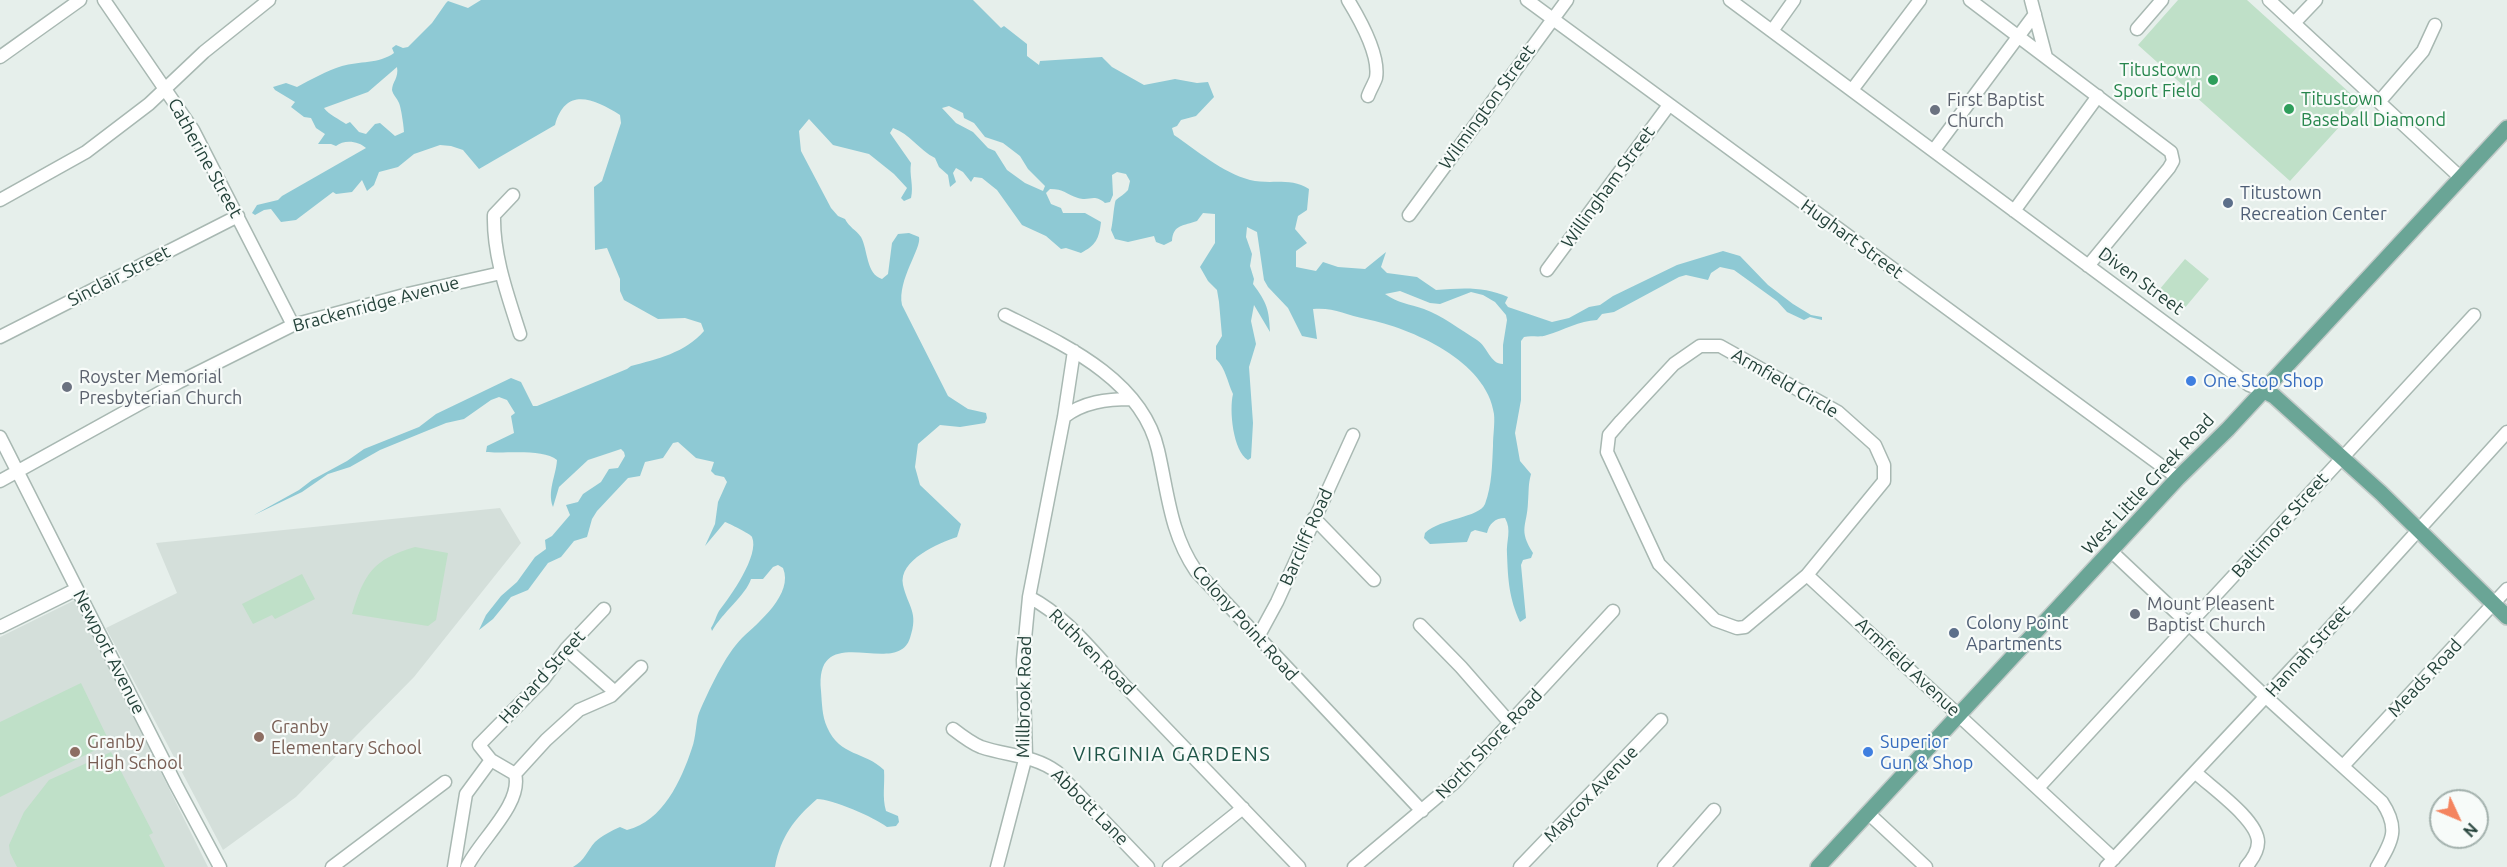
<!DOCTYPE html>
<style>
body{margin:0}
#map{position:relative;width:2507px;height:867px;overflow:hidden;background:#e6efeb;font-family:Ubuntu,sans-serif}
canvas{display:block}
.north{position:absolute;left:2429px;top:789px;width:60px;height:60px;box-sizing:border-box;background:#f7fbf9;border:2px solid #a3b1ad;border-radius:50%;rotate:134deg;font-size:16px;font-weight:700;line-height:24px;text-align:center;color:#24423a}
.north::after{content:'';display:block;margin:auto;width:21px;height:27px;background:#f4845f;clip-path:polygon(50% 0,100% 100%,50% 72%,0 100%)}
</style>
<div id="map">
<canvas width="2507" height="867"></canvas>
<div class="north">N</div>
</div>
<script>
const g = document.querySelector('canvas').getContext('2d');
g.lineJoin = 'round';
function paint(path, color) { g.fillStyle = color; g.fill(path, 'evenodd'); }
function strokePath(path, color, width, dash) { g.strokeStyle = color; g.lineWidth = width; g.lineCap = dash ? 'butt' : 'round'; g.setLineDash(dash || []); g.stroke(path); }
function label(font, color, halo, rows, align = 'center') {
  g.font = font + ' Ubuntu,sans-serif'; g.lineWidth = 4.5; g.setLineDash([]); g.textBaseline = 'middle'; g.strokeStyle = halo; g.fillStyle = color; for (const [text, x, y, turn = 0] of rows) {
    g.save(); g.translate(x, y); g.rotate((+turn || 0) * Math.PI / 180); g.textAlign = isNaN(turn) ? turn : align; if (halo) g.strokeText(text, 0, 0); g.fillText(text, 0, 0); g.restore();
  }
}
paint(new Path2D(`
 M500,508L521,543L414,677L296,797L223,850L106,628L177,593L156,543Z
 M75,600L208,867H0V637Z`), '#d4dfda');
paint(new Path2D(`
 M2178,0H2247L2361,103L2290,181L2138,45Z
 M2185,259L2209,279L2183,310L2159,290Z
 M415,547L448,553L436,620L428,626L352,614C364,574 373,559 415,547Z
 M302,574L315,599L275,619L272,615L253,624L242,604Z
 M81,683L110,743L0,797V722Z
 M111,752L153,833L149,835L165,867H17L10,853L9,845L24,812L49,780Z`), '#bfe0c8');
paint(new Path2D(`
 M481,0H973L1001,28L1004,26L1027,44V56L1039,65L1040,61L1102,57L1112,67L1144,85L1175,79L1197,83L1208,82L1214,97L1196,116L1181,120L1177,126L1172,128L1174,135C1198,151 1221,172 1250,180C1270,185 1290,177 1309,189L1307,210L1298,216L1295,229L1307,243L1296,251V267L1316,271L1323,262L1338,267L1365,269L1386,252L1381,267L1387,273L1417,277L1436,290C1461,288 1484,286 1508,297L1505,303L1508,307L1552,322L1569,318L1589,307L1600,305L1613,296L1677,265L1723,251L1740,256L1768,285L1793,304L1811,315L1822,317V320L1810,317L1804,320L1787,312L1777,301L1734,270L1720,267L1711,273L1708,280L1686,275L1679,277L1614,312L1602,314L1597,320C1579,321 1564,330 1547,335C1539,338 1532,335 1524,337L1521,341V400L1515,433L1520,461L1531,474C1528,485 1529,491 1528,502C1527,527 1518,529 1533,553L1531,558L1523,560L1521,565L1526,618L1520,622C1509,598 1508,580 1507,554C1506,541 1512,530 1505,518C1495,518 1489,524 1487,533L1475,530L1471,532L1467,542L1430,544L1424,538L1425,533C1441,518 1479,518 1485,504C1492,485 1492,465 1493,446C1493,435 1495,424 1494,414C1487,361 1411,328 1366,319C1346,315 1333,307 1313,309L1317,339L1302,336L1288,308L1268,287L1264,280L1257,232L1247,227L1246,237L1252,254L1250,266L1254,279L1253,284C1267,303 1269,309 1270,332L1254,305L1251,321L1256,344L1249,367L1253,423L1251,458L1248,460C1233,451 1229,410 1233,394C1227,381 1226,369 1216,359V346L1222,336L1219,302L1217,290L1208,281L1200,267L1215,243V214L1203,213L1197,221C1184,226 1173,224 1172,241L1164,245L1156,242L1154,236L1128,242L1115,239L1111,230C1113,224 1114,202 1116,200C1119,197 1125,194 1128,190L1130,181L1126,174L1117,172L1112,175L1113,195L1110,202L1105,203C1093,193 1090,202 1078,198C1066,194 1064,189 1050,189L1046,193L1051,204L1061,208L1063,213H1085L1101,222C1099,239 1096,245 1081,253L1066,248L1061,249L1046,236L1022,225L997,190L982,178L974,177L971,182L963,172L956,168L953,173L956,182L950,187L948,175L939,167L935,158C919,150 910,134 893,128L890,133L911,163C909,175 914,186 911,198L904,201L901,198L907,188L894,174L869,154L833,145L809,119L799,131L801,151L831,208L838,216L845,219C849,227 856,230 861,237C868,250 866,274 882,279L888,274L892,243L898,234L909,233L919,237C922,248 897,280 902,305L948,396L968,409L986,413L987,418L985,423L960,427L940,425L918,444L915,467L920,485L961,524L957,537C939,543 898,560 903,585C908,607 919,612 910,638C897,679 814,618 821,691C822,703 822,716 827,727C840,757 865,751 884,770C885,785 882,797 886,811L898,816L899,822L896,826L887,827C874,817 832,799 817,799C794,819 781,836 775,867H573C585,860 587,851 595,842C603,835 611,831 620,827L627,830C663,821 681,781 692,748C696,738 696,720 699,713C709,690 725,655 742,638C758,623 794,594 783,568L778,565L773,567L763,579H751C746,595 722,613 712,631L711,628C715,622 716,616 719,611C730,597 760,555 752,537C751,534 728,523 725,522L705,546L715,524L718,502L727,482L724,477L715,475L711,471L714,462L696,458L678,442L673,443L663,458L645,462L640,476L628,478L597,511L592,519L587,537L574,541L561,557L548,563L528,590L511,597L493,619L479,630L486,615L501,596L517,582L535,557L546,549L545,540L552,536L570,515L566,505L578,502L583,494L601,482L609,469L618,468L625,456L624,452L621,449L588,460L559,487L553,507C547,491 556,476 557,460C543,448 505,454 486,452L487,446L514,433L511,416L515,413L507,400L499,397L491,400L464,419L446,423L380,450L350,467L328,474L302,492L254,515L299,490L312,480L347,461L364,449L419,427L436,414L511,378L521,382L533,406H537L627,369L631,366C657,359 685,353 704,331L701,323L685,318L658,319L624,300L620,291V279L607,248L595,250L594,187L602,181L621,123L620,115C594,99 566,86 555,125L479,169L463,150L451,146L440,145L414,154L398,167L379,172L374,185L367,191L362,180L352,192L336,194L333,192L296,220L281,222L271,209L264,210L255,215L252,213L257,205L278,200L282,196L366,148C359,141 344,139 336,146L331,144H318L325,134L316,128L311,118L304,117L291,107L295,102L275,90L273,87L286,83L297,87C312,79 326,71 342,66C359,61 379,64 394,53L392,48L396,45L403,48L408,47L432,23L446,3L448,1L468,8ZM397,67C399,78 392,82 392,90C393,95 397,98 399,103C401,107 404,127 404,132L395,136L380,123L375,124L366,134L359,132L350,122L346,124C339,119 329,115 324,108L368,92ZM949,106L963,113L964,118L974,123L985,137L1003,143L1020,156L1028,169L1045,186L1043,191L1025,183L1007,170L995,151L988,148L973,132L956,123L942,108ZM1400,291L1430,303L1440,304L1471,292L1483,295L1495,302L1506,315L1507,320L1503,345V364C1490,364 1488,347 1477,340C1461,330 1441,315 1424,309C1409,304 1398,303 1385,294Z`), '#8ec9d4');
const minor = new Path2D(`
 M104,0L193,130L293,325
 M1348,0C1359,18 1380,55 1376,78C1374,84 1370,90 1368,96
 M1527,0L2178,478
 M1730,0L2249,385L2262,390
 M1970,0L2171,152L2173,161L2169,168L2088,266
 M2031,0L2046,57
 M2269,0L2461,178
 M2294,23L2316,0
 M2137,29L2162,0
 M1772,31L1794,0
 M0,57L80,0
 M1852,90L1920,0
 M2379,102L2423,51L2435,25
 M1934,150L2035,14
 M513,195L494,215C493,256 508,296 520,334
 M0,200L86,152L149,104L204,52L269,0
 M2014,211L2098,96
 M1409,215L1567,0
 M1547,270L1669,105
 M1005,315C1063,344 1142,379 1158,450C1168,493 1170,533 1196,571L1422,811
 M0,337L238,216
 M1700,346H1720L1838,412L1875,445L1884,465V481L1807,575L1745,627L1737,628L1715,620L1659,564L1607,452L1609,435L1621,421L1674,364Z
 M1074,351L1064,417L1029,597C1069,618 1094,654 1125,686C1183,747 1241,807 1299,867
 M1064,417C1083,402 1107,399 1131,399
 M0,437L176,785L220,867
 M0,481L179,382L293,325L408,294L501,273
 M1314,518L1374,580
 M2111,551L2266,697L2382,802C2400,829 2392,841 2377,867
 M1807,575L2114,859
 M1420,625L1461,667L1510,723
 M0,627L77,589
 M1258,637L1277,602L1353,435
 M566,649L615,692
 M953,729C962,736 971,743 981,747C1008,756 1034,755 1057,772L1148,867
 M491,760L515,774L546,740L579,710L611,696L641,667
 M2343,766L2507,589
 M2196,773C2212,788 2258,820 2258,842C2258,852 2252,860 2246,867
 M2038,788L2474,315
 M1868,813L1926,867
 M332,867L445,782
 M454,867L466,794L491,760L479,745L543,680L566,649L604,609
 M467,867C479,841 523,804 515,774
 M997,867L1026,756L1023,660L1029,597
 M1169,867L1243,808
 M1354,867L1455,782L1613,611
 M1520,867L1661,720
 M1664,867L1714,810
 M2106,867L2327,631L2507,432`);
const major = new Path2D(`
 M2262,390L2274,396L2381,493L2507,617
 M1818,867L2178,478L2228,429L2507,128`);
strokePath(minor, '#a8b8b2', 15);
strokePath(major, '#c2cac8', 18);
strokePath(minor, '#fff', 12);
strokePath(major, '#6aa596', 15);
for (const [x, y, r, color] of [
 [2213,80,6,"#2e9e5b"],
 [2289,109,6,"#2e9e5b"],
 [1935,110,6,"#6b7280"],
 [2228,203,6,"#5c6f8a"],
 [2191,381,6,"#3f7fe0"],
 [67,387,6,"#6b7280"],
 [2135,614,6,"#6b7280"],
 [1954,633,6,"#5c6f8a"],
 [259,737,6,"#8d6e63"],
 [75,752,6,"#8d6e63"],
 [1868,752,6,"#3f7fe0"]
]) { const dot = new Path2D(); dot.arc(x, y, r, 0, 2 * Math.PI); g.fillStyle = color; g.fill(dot); strokePath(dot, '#f7fbf9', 2); }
label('18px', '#27864d', '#f7fbf9', [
 ["Titustown",2201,70],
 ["Sport Field",2201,91],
 ["Titustown",2301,99,"left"],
 ["Baseball Diamond",2301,120,"left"]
], 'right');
label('18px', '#5b616d', '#f7fbf9', [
 ["First Baptist",1947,100],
 ["Church",1947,121],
 ["Royster Memorial",79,377],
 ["Presbyterian Church",79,398],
 ["Mount Pleasent",2147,604],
 ["Baptist Church",2147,625]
], 'left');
label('18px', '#24423a', '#f7fbf9', [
 ["Wilmington Street",1487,107,-54],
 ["Catherine Street",205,158,61],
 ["Willingham Street",1608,187,-54],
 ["Hughart Street",1852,239,36],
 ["Sinclair Street",119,276,-27],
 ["Diven Street",2141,281,36],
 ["Brackenridge Avenue",376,304,-15],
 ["Armfield Circle",1785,383,30],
 ["West Little Creek Road",2148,484,-47],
 ["Baltimore Street",2280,525,-48],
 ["Barcliff Road",1306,537,-66],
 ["Colony Point Road",1245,623,48],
 ["Hannah Street",2308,651,-48],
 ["Newport Avenue",109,652,63],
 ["Ruthven Road",1092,652,45],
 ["Armfield Avenue",1908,667,43],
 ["Harvard Street",542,677,-48],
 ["Meads Road",2425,678,-47],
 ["Millbrook Road",1024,697,-89],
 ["North Shore Road",1489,744,-46],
 ["Maycox Avenue",1591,794,-46],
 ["Abbott Lane",1090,807,45]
]);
label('18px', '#4e5e75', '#f7fbf9', [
 ["Titustown",2240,193],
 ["Recreation Center",2240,214],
 ["Colony Point",1966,623],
 ["Apartments",1966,644]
], 'left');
label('18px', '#366cbe', '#f7fbf9', [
 ["One Stop Shop",2203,381],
 ["Superior",1880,742],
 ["Gun & Shop",1880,763]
], 'left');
label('18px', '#785e54', '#f7fbf9', [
 ["Granby",271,727],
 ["Elementary School",271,748],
 ["Granby",87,742],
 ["High School",87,763]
], 'left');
g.letterSpacing = '1.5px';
label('20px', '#1f5548', '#f7fbf9', [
 ["VIRGINIA GARDENS",1172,754]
]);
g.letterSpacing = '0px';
</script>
